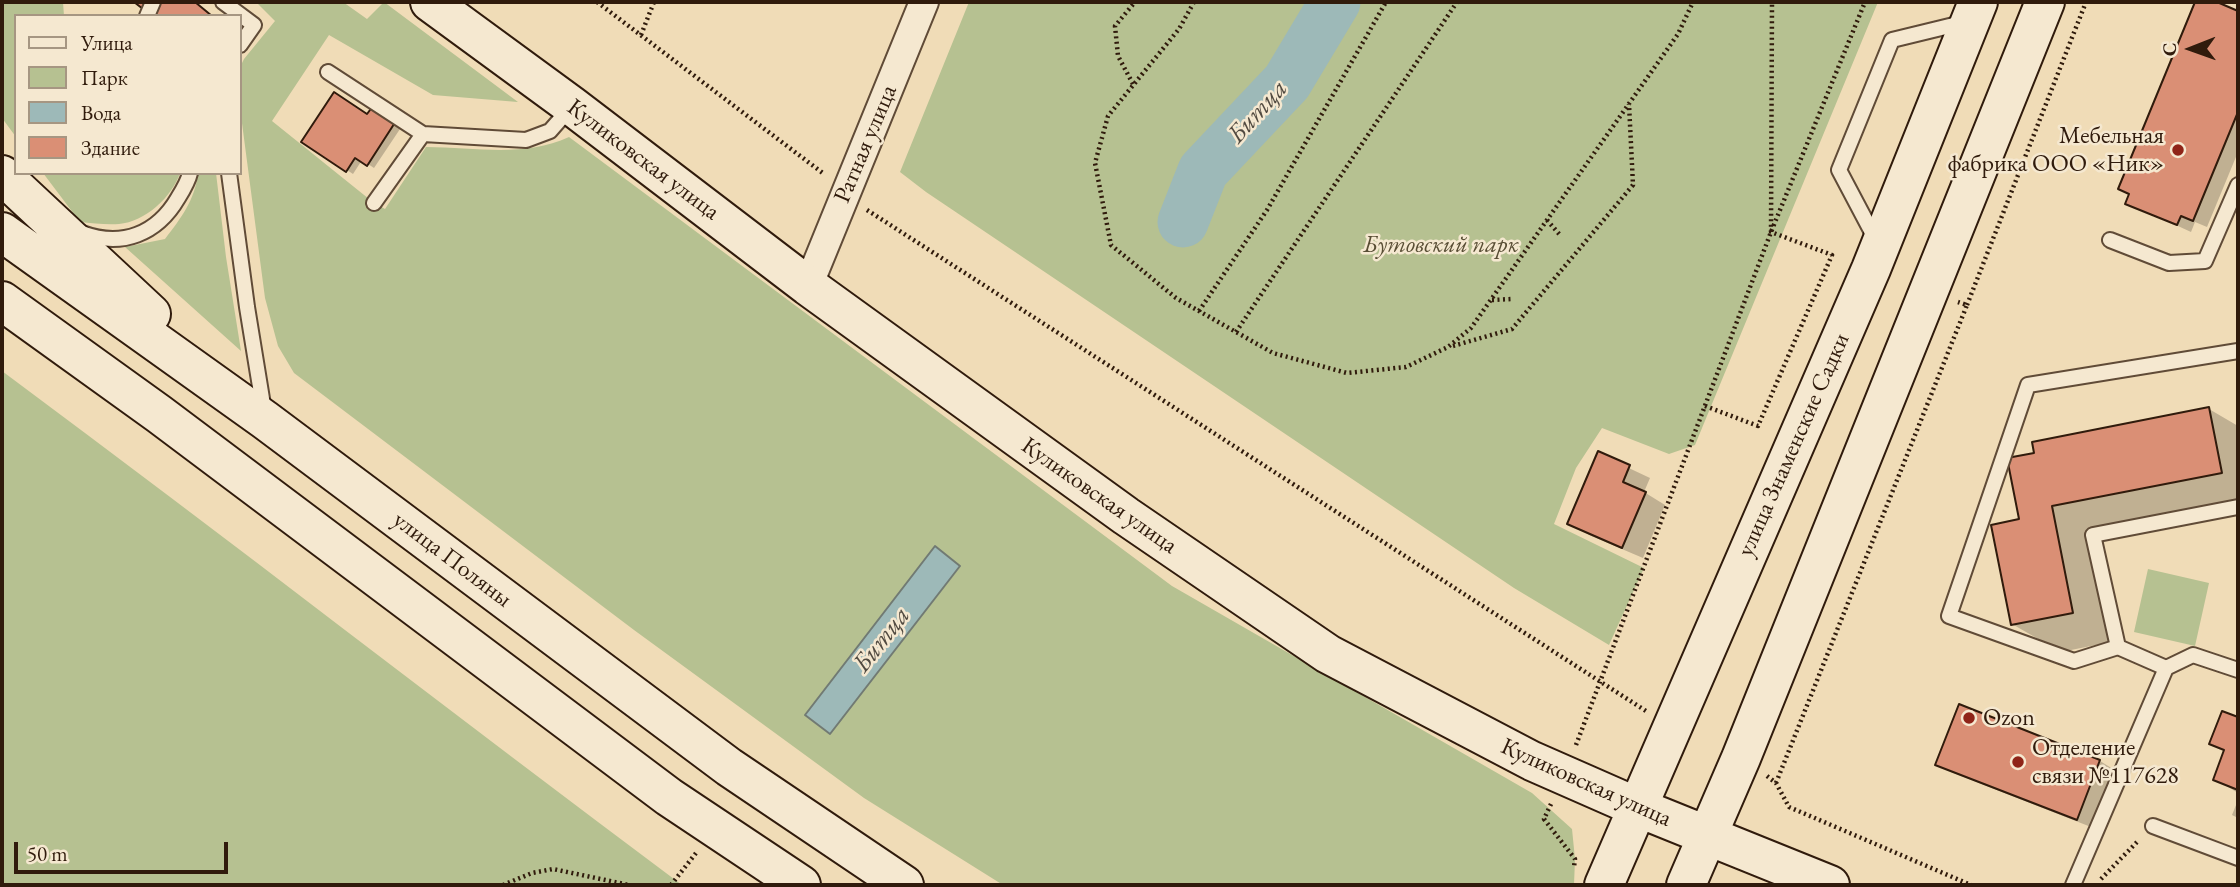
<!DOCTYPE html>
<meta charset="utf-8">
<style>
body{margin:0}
#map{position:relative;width:2240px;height:887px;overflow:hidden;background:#f0dcb7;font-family:"EB Garamond",serif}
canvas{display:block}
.frame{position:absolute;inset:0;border:4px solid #301b0c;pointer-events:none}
.legend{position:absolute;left:14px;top:14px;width:228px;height:161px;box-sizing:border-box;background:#f5e8d0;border:2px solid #a69682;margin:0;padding:9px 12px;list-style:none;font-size:21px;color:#301b0c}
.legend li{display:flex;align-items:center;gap:14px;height:35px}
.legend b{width:35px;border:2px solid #a69682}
.north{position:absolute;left:2156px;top:14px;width:70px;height:70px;-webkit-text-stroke:5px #f5e8d0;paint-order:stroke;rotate:269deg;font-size:19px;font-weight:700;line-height:28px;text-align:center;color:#301b0c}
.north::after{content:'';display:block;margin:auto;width:24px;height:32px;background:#301b0c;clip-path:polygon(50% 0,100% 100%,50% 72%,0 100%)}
.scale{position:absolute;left:14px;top:842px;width:214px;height:32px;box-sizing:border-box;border:4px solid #301b0c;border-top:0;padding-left:9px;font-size:21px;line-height:24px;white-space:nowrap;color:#301b0c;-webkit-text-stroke:5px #f5e8d0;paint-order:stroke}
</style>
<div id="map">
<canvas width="2240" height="887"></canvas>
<div class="frame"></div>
<ul class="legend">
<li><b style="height:9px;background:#f5e8d0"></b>Улица</li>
<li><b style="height:19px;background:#b6c191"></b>Парк</li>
<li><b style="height:19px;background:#9db9b8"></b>Вода</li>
<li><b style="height:19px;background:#da8f75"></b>Здание</li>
</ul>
<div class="north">С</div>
<div class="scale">50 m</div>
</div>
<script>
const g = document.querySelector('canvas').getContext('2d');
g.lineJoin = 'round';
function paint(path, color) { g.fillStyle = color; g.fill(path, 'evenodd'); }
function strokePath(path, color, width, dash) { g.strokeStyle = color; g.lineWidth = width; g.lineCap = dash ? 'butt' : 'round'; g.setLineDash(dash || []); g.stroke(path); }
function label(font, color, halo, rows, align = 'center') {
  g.font = font + ' "EB Garamond",serif'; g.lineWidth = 5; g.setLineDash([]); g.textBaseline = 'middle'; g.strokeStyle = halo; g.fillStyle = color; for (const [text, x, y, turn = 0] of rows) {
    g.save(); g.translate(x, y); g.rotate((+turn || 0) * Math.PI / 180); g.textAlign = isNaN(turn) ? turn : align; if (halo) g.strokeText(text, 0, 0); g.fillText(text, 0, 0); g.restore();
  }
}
paint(new Path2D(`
 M2,2H63L64,16H16V137L2,118Z
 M256,2H343L367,19L384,2L518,102L433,95L329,35L272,121L374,203L385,209L426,147C475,147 524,158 569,137L1172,586L1532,793L1572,829L1575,859L1574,885H1003L864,798L634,630L294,373L278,346L265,298L240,108V67L244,59L275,21ZM935,547L960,567L829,734L805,715Z
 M969,2H1878L1695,445L1669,454L1602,428L1576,468L1554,524L1644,568L1609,645L1514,588L926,192L900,172Z
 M43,173H180C172,197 145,222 119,224C106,225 92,223 80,222Z
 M198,173H216L226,257L241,351L125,247L165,239C181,218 195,200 198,173Z
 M2,371C230,540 454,715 682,885H2Z
 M2148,569L2209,583L2195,646L2134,632Z`), '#b6c191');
const water = new Path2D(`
 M935,546L960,566L830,734L805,715Z`);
paint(water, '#9db9b8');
strokePath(water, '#717a73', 2);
paint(new Path2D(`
 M2197,2H2212L2238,13V152L2207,227L2195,222L2191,232L2128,203L2131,195L2120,188Z
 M373,108L402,126L374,168L362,160L353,174L347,170Z
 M2209,409L2238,426V506L2100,533L2121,640L2061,652L2012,624L2021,521L2036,454Z
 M1599,454L1650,478L1644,492L1665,505L1643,558L1589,535L1569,523Z
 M1960,706L2100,761L2113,769L2091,827L1951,772L1938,764Z
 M2223,713L2238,719V793L2215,779L2225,751L2211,743Z
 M2238,800V818L2232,815Z`), '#0003');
strokePath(new Path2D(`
 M1183,222L1203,171L1287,82L1335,2`), '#9db9b8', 51);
const building = new Path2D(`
 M134,2H195L212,16H152Z
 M2195,2H2217L2238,11V112L2193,221L2181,216L2177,225L2125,204L2129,194L2118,189Z
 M334,92L367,114L373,106L396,121L367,166L355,158L346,172L301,142Z
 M2209,407L2222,473L2052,506L2073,613L2011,625L1991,525L2019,519L2007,458L2034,453L2032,442Z
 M1598,451L1630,465L1623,482L1646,492L1622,548L1567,524Z
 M1959,704L2100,760L2077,820L1935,765Z
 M2222,711L2238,717V790L2213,780L2224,750L2209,744Z`);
paint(building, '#da8f75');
strokePath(building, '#301b0c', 2);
const lane = new Path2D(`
 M223,2L254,25L240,45
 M147,16L153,2
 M328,72L423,134L526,140L550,131L571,107
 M229,173L247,307L264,411
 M374,203L423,134
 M82,233C122,248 157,234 178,198C183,190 188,182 190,173
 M1876,240L1839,170L1892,40L1966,22
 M2110,240L2169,263L2205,261L2238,185
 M2238,351L2028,385L1949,616L2074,661L2118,647L2166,668L2193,655L2238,670
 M2118,647L2093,535L2238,507
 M2153,826L2238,858
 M2073,885L2166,668`);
const street = new Path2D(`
 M808,286L924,2`);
const secondary = new Path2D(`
 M430,2L572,106L808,286L1126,516L1328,654L1532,761L1639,808L1830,885
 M2,175L151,314
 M2,232L265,420L729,767L904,885
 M2,301L159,414L669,797L801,885
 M1604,885L1871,269L1978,2
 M1686,885L1741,758L2045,2`);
strokePath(lane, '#604b37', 18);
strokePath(street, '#604b37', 32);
strokePath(secondary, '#301b0c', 42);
strokePath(new Path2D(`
 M597,2L824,174
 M1194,2L1179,29L1108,116L1095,163L1111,245L1176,298L1273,353L1347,373L1406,367L1448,347L1471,328L1678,34L1693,2
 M641,35L654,2
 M1133,84L1118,56L1115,26L1135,2
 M867,210L1646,711
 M1547,220L1560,235
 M1492,300L1512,299
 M1967,305L2086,2
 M1199,311L1267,210L1386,2
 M1236,332L1457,2
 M1453,346L1512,329L1633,185L1629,104
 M1705,406L1758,426L1832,255L1771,232L1772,2
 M1576,745L1771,232L1865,2
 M1767,776L1776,783L1789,807L1971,885
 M1776,783L1967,305L1958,302
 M1551,804L1544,819L1575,859L1574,867
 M2101,879L2139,840
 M503,885L532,873L553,869L629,885
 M671,885L696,853`), '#301b0c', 4.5, [2, 3.5]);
strokePath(lane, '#f5e8d0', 14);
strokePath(street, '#f5e8d0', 28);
strokePath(secondary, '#f5e8d0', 38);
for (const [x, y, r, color] of [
 [2178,150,7,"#8f2418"],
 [1969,718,7,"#8f2418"],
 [2018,762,7,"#8f2418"]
]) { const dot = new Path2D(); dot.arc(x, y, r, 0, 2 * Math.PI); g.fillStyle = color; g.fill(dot); strokePath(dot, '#f5e8d0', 2.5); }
label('24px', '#301b0c', '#f5e8d0', [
 ["Мебельная",2164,136,"right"],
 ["фабрика ООО «Ник»",2164,164,"right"],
 ["Ozon",1983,718],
 ["Отделение",2032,748],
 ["связи №117628",2032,776]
], 'left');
label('24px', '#301b0c', '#f5e8d0', [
 ["Ратная улица",866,144,-67],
 ["Куликовская улица",643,160,37],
 ["улица Знаменские Садки",1794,445,-66],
 ["Куликовская улица",1099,496,35],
 ["улица Поляны",452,560,37],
 ["Куликовская улица",1586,783,24]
]);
label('italic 24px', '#584d34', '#f5e8d0', [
 ["Бутовский парк",1441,245]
]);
label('italic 26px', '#514a40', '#f5e8d0', [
 ["Битца",1258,112,-48],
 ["Битца",882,640,-52]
]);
</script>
